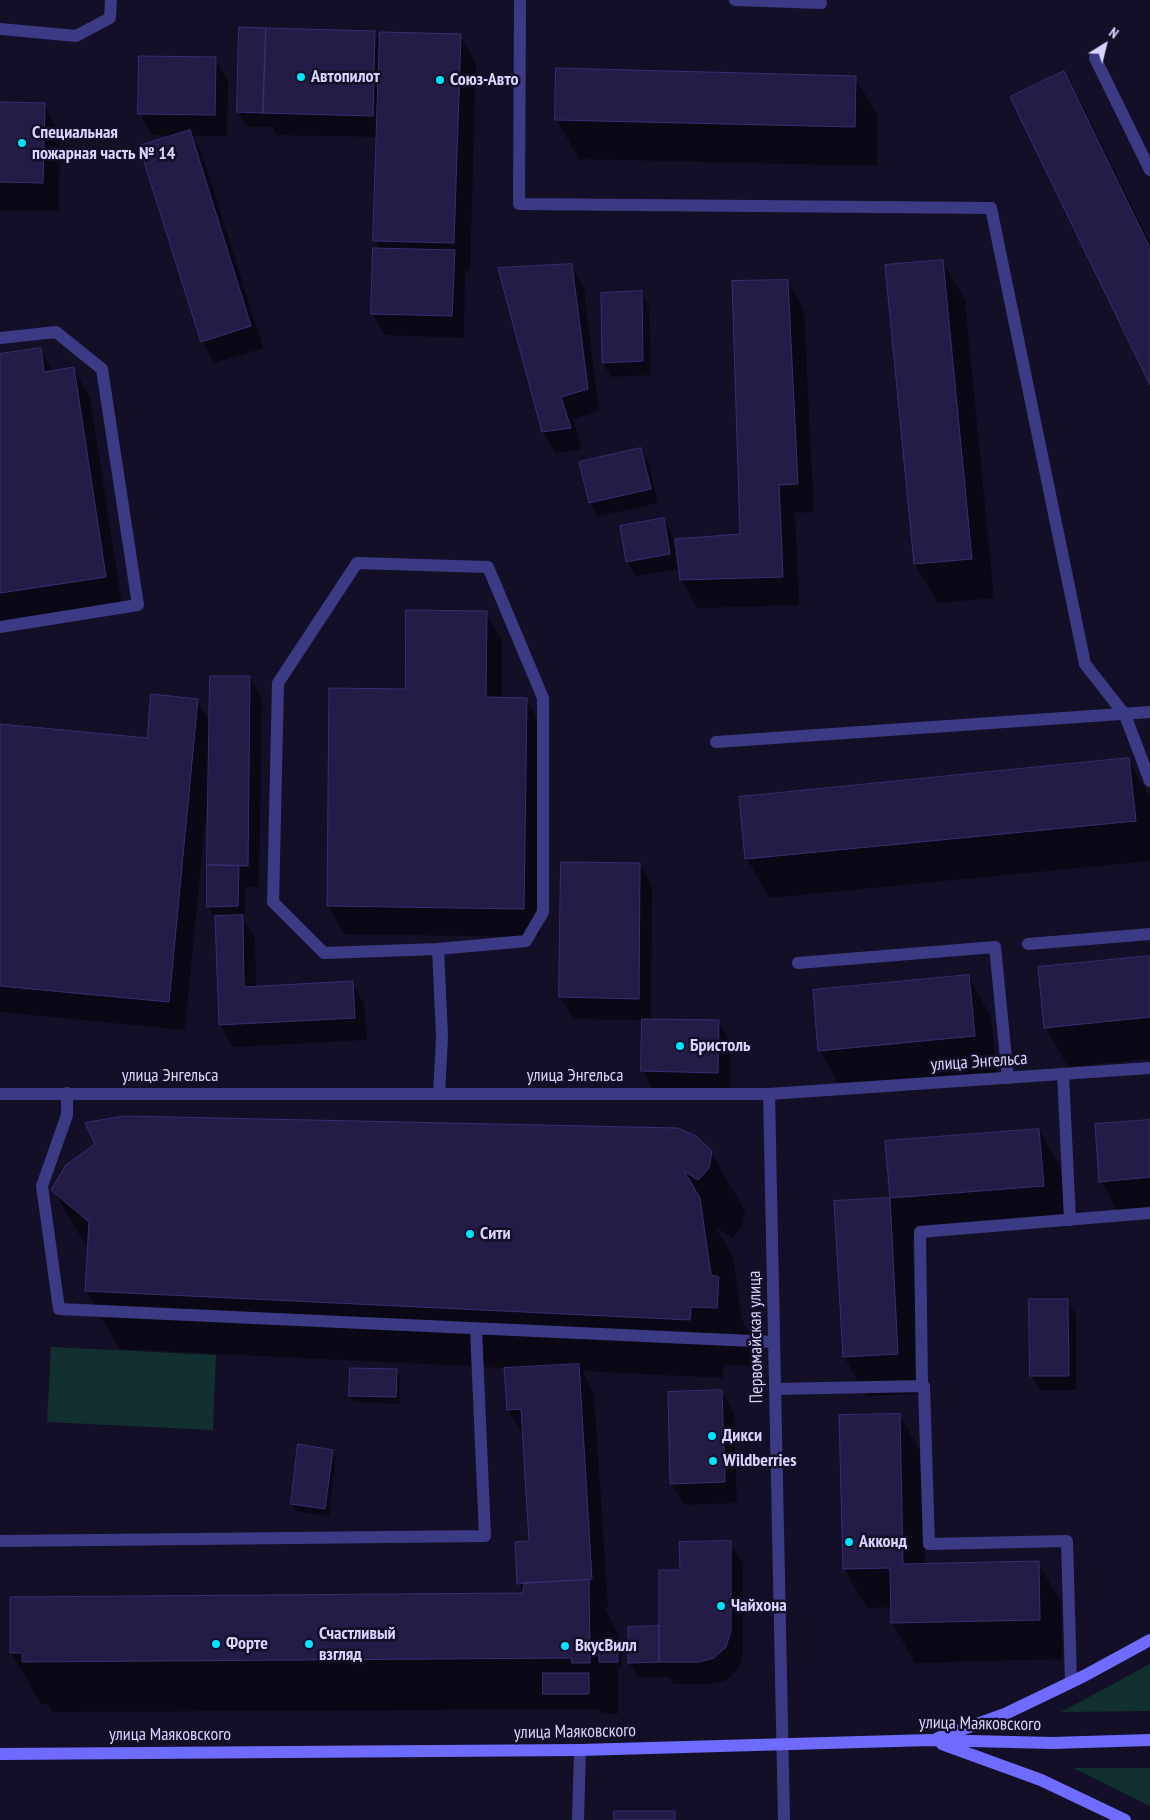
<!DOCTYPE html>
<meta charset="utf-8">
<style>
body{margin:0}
#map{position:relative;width:1150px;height:1820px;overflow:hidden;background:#130f26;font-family:"PT Sans Narrow",sans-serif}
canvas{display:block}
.north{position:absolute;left:1080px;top:20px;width:50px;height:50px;-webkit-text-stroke:4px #130f26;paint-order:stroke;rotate:36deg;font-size:14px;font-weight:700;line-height:20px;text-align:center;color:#d9d4ff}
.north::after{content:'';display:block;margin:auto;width:18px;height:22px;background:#d9d4ff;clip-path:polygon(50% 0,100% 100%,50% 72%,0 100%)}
</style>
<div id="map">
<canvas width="1150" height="1820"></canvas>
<div class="north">N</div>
</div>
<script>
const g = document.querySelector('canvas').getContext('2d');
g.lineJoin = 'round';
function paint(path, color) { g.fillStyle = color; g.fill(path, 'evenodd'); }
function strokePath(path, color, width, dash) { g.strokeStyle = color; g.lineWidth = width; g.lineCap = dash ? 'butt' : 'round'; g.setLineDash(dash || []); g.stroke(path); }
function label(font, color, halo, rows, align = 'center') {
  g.font = font + ' "PT Sans Narrow",sans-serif'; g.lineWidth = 5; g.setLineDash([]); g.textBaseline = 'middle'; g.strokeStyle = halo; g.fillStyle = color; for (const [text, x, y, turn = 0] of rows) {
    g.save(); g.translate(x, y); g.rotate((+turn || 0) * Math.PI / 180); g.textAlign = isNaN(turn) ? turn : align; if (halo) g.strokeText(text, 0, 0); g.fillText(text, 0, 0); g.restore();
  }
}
paint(new Path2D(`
 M51,1347L216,1355L213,1430L47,1422Z
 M1150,1664V1711L1061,1712Z
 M1073,1768H1150V1806Z`), '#12302f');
paint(new Path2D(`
 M374,33L380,43L460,36L476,64L470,271H465L464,338L385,335L372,313L380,249L375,240L378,137L277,135L273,127H247L238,112Z
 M215,59L228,80L227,136H192L202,153L263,348L215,363L202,342L174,136L152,135L140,113Z
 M1064,73L1086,112L1150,243V383Z
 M855,77L878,116L877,166L579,159L556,119Z
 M0,103L44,104L60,133L59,211L0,210Z
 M942,261L965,300L994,598L938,603L915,564L886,266Z
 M572,266L584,288L599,411L573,419L582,450L555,453L543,431Z
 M788,281L804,310L814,512L795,513L799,605L698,608L681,579L741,535Z
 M641,292L649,307L651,375L611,377L603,363Z
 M40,350L53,372L73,368L90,397L122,605L0,624V356Z
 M641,449L649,464L658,503L598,517L590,502Z
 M664,520L672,534L678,569L636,576L627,562Z
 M486,612L502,640V699H526L542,727L540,937L344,934L328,906L407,690Z
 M250,677L262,699L259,887H246L244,921L255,938L256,988L352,982L364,1004L367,1040L233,1047L220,1025L217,922L208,907L210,792H208L185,1030L0,1012V725L148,740L197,700L210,723Z
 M1128,760L1150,797V861L769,898L747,859Z
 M640,864L652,886L651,1020L718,1021L731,1043L730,1094L655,1093L643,1071V1020L573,1019L561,997Z
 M1150,957V1059L1068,1067L1046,1028Z
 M968,977L991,1016L997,1075L842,1090L820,1050Z
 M1150,1121V1207L1117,1210L1101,1181Z
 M1039,1130L1061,1169L1066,1226L912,1238L920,1394L867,1396L844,1357L836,1202L891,1199L887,1142Z
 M711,1152L745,1211L742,1227L732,1238L715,1227L733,1257L742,1320L752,1337L750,1366L724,1365L723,1378L582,1371L594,1393L608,1608H604L618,1632V1643L622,1649L621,1668H618V1714H602L599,1709L53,1712L48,1704H41L11,1653L525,1594L519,1583L531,1542L524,1437L508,1409L506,1368L120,1349L86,1291L89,1251L53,1190Z
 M1067,1300L1076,1315V1390H1040L1031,1375Z
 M396,1371L400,1378L399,1404L354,1402L350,1395Z
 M722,1392L734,1414L737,1503L684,1505L671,1483Z
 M900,1415L922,1455L925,1565L1038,1563L1061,1602L1062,1659L915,1663L892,1623V1607L867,1608L844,1568Z
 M300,1445L332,1451L336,1458L329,1516L296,1511L292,1504Z
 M730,1542L743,1564V1654L738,1669L727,1680L712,1684H673L669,1677H638L629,1663L660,1628L681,1571Z`), '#0007');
const building = new Path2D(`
 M239,27L266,28L263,113L237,112Z
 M266,28L375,31L373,116L263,113Z
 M380,32L461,34L454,243L373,241Z
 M139,56L216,57L215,115L138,114Z
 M556,68L856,76L855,127L555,120Z
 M1064,71L1150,248V385L1010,97Z
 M0,102L45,103L43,183L0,182Z
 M190,130L251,326L201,342L139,146Z
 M373,248L455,250L452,316L371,314Z
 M943,260L972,559L914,564L885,265Z
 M572,264L588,389L561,397L571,428L542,432L498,268Z
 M788,280L798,484L779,485L783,577L680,580L675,539L740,534L732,281Z
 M642,291L643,361L602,363L601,293Z
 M41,348L44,372L74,367L106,577L0,593V354Z
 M641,448L651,489L589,503L579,462Z
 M664,518L670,554L626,562L620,526Z
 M406,610L487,611L486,697L527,698L524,909L327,906L329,688L405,689Z
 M210,676H250L248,866L207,865Z
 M151,694L198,699L169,1002L0,986V724L147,738Z
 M1129,758L1136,821L745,859L739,797Z
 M561,862L640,863L639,999L559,997Z
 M207,865H239L238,906L207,907Z
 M243,915L244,987L353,981L355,1018L219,1025L215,916Z
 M1150,956V1017L1044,1028L1038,967Z
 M969,975L975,1036L818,1051L813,990Z
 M642,1019L719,1020L718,1073L641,1071Z
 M125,1116L678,1128L696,1136L712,1151L709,1168L698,1180L684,1171L700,1198L711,1275L719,1277L717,1308L691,1307L690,1320L85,1291L89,1222L51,1190L66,1165L95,1144L85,1123Z
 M1150,1120V1177L1099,1182L1095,1124Z
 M1039,1129L1044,1186L890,1198L885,1141Z
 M890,1198L898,1354L843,1357L834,1201Z
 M1029,1299H1068L1069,1376H1030Z
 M579,1364L592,1579L517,1584L515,1542L529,1541L521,1409L507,1410L504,1368Z
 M350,1368L397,1369L396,1397L349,1396Z
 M722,1390L725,1482L670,1484L668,1392Z
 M900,1414L903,1564L1039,1561L1040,1620L891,1623L890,1568L843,1569L839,1415Z
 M298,1444L333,1450L325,1509L291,1504Z
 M731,1541V1631L726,1647L714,1658L699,1662H659V1570H680L679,1542Z
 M589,1580L590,1663H572L571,1658L22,1662V1653H10V1597L523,1593L524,1583Z
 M659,1626V1662L628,1663V1627Z
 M618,1641V1662H599V1642Z
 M543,1673H589V1694H543Z
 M614,1811H675V1820H614Z`);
paint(building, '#241b47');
strokePath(building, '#3b2d73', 1);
strokePath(new Path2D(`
 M520,0L519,204L991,208L1085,664L1125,715L1150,781
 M0,29L76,36L110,18L111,0
 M1095,58L1150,170
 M0,338L56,332L102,369L138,605L0,627
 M357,563L488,567L543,698V912L526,941L438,949L324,953L273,902L278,683Z
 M716,742L1150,712
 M1028,944L1150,934
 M438,949L442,1037L439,1094
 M798,963L995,947L1008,1078
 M1063,1074L1070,1220
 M67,1093V1115L42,1186L59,1309L774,1342
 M922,1386L920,1232L1150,1213
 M775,1389L924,1386L929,1544L1067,1541L1071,1682
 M0,1541L485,1536L476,1329
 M578,1820L580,1750`), '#3d3a85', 12);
strokePath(new Path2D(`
 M735,0L821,3
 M0,1094H769L1150,1068
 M769,1094L784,1820`), '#3d3a85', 12);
strokePath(new Path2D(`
 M938,1738L1005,1714L1084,1676L1150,1640
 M942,1744L1041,1780L1125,1820
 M0,1754L580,1750L931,1740L1052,1743L1150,1740`), '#6f6bff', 12);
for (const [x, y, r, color] of [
 [301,77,5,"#00e5ff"],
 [440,80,5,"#00e5ff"],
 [22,143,5,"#00e5ff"],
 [680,1046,5,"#00e5ff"],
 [470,1234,5,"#00e5ff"],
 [712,1436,5,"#00e5ff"],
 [713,1461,5,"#00e5ff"],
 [849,1542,5,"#00e5ff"],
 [721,1606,5,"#00e5ff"],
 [216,1644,5,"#00e5ff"],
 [309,1644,5,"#00e5ff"],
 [565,1646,5,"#00e5ff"]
]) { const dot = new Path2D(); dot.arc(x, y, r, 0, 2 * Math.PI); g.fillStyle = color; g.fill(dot); strokePath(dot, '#130f26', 2); }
label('bold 18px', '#d9d4ff', '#130f26', [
 ["Автопилот",311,77],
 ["Союз-Авто",450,80],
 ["Специальная",32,133],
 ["пожарная часть № 14",32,154],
 ["Бристоль",690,1046],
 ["Сити",480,1234],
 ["Дикси",722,1436],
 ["Wildberries",723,1461],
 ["Акконд",859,1542],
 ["Чайхона",731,1606],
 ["Счастливый",319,1634],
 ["взгляд",319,1655],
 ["Форте",226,1644],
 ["ВкусВилл",575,1646]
], 'left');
label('18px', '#d9d4ff', '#130f26', [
 ["улица Энгельса",979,1062,-4],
 ["улица Энгельса",170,1076],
 ["улица Энгельса",575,1076],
 ["Первомайская улица",756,1337,-91],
 ["улица Маяковского",980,1724,1],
 ["улица Маяковского",575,1732,-1],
 ["улица Маяковского",170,1735]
]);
</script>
